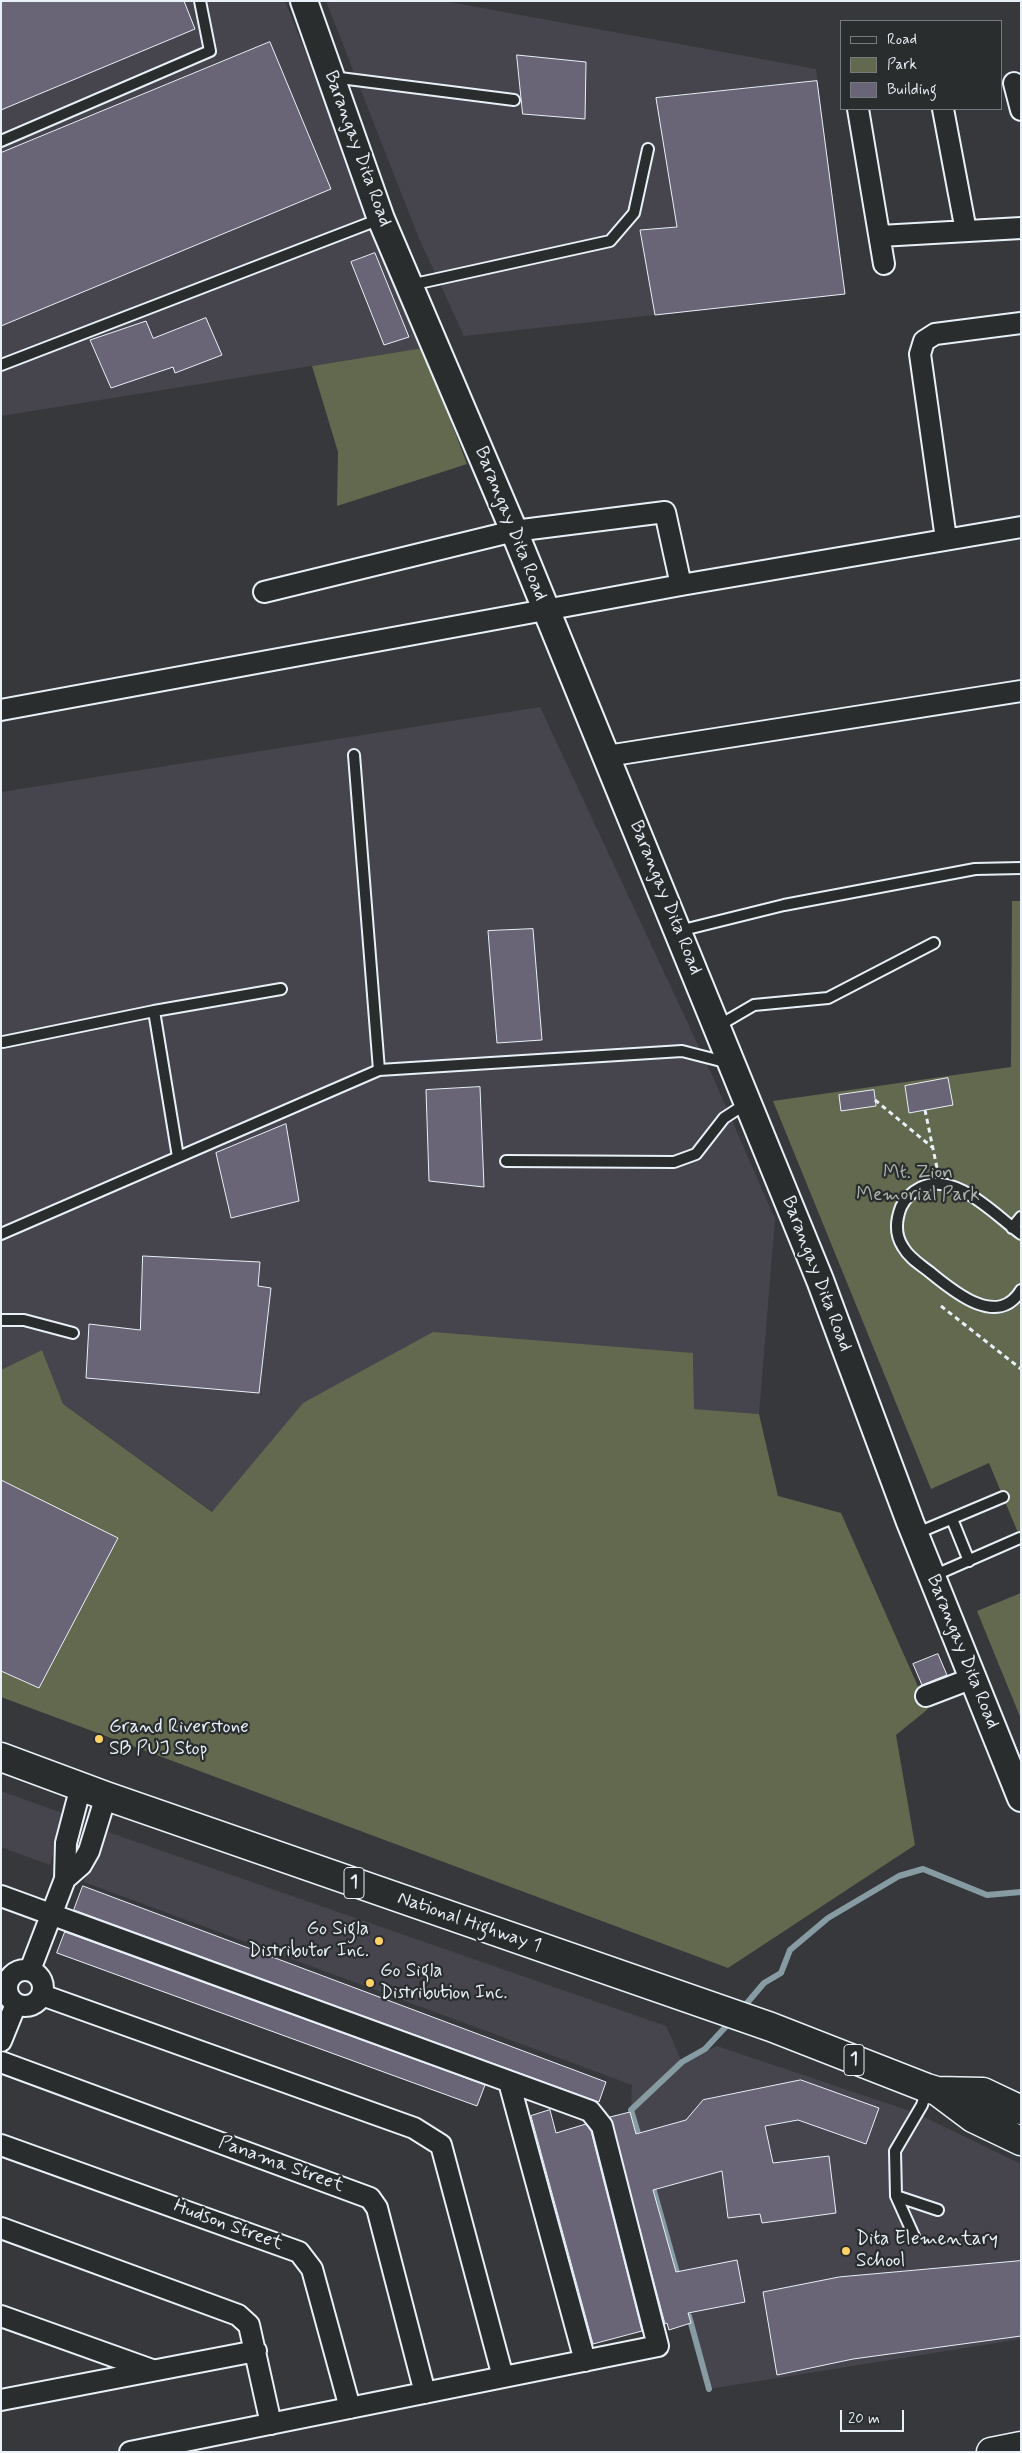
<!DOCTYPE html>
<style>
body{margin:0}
#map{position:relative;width:1022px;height:2453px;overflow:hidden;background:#37383c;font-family:Mynerve,sans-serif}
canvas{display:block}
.frame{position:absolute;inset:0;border:2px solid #e8f1f8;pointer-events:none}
.legend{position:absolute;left:840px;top:20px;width:162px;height:90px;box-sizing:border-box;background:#2a2d2e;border:1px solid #767b7f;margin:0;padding:6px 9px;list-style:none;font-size:15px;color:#e8f1f8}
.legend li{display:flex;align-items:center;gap:10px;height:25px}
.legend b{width:25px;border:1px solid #767b7f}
.scale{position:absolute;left:840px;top:2410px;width:64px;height:22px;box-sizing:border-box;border:2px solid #e8f1f8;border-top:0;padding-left:6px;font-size:15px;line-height:18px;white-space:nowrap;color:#e8f1f8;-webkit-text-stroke:4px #2a2d2e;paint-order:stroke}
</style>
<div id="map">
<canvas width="1022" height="2453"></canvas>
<div class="frame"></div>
<ul class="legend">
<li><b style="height:6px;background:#2a2d2e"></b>Road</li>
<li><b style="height:14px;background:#62694f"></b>Park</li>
<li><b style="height:14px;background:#696476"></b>Building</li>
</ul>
<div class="scale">20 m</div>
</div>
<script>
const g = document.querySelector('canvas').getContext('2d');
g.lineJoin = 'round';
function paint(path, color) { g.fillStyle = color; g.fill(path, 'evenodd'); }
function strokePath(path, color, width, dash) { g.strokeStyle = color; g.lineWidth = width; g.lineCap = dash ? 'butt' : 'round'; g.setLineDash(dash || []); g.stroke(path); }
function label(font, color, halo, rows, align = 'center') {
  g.font = font + ' Mynerve,sans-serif'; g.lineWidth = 4.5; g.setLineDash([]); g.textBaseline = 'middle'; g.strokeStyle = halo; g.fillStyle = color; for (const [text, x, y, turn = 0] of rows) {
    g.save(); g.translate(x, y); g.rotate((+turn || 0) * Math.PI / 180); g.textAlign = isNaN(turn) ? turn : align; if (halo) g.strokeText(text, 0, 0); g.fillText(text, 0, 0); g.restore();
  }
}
paint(new Path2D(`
 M1,1H285L423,348L1,416Z
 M326,1H444L816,69L845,294L464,336L418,236Z
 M540,707L712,1075L775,1219L759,1414L694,1409L693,1353L303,1403L213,1512L63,1404L42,1350L1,1370V792Z
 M1,1791L65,1814L50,1865L1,1847Z
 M108,1832L666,2026L682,2062L717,2046L916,2113L1021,2164V2339L709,2389L631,2110L632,2085L84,1882Z`), '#46454d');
paint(new Path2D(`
 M423,348L467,464L337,506L338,452L312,366Z
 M1012,901H1021V1540L989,1463L931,1489L773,1101L1011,1067Z
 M433,1332L693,1353L694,1409L759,1414L778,1496L841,1513L928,1709L896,1735L915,1845L728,1968L1,1697V1370L42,1350L63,1404L212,1512L303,1403Z
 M1021,1593V1719L977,1611Z`), '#62694f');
strokePath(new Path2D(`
 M742,2009L764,1983L781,1973L790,1950L828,1918L899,1876L923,1869L987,1895L1021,1892
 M640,2140L631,2110L682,2062L705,2049L732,2020
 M652,2184L679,2280
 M689,2316L709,2389`), '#879ca2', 6);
const building = new Path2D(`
 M1,1H184L195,29L1,110Z
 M270,42L331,189L1,326V153Z
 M517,55L586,62L585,119L523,114Z
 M817,81L845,294L655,315L640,230L677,227L656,98Z
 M375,253L409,337L384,345L351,262Z
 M206,318L222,355L175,373L173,367L111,388L90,340L146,321L153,338Z
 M533,929L542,1040L497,1043L488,931Z
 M948,1078L953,1105L909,1113L905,1086Z
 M480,1087L484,1187L429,1181L426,1090Z
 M874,1090L876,1106L841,1111L839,1095Z
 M286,1124L299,1201L231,1218L216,1153Z
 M143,1256L260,1262L258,1286L271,1288L259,1393L86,1378L89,1324L140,1330Z
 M1,1480L118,1538L39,1688L1,1671Z
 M938,1654L947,1675L922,1685L913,1664Z
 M83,1886L606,2082L599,2102L74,1910Z
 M65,1932L485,2085L477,2106L57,1953Z
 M801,2080L879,2108L866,2144L798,2120L765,2126L773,2163L829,2156L836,2213L762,2223L760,2214L728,2218L722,2171L653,2190L676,2272L737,2260L745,2302L688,2313L691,2323L669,2330L667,2323L665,2324L610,2117L630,2112L636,2134L686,2120L703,2100Z
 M550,2110L556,2133L586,2124L591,2131L642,2331L593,2344L531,2116Z
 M1021,2261V2336L853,2359L777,2375L763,2292L839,2277Z`);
paint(building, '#696476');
strokePath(building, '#e8f1f8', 1);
const service = new Path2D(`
 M332,77L514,100
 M1,141L210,51L200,1
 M410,285L610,241L634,213L648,149
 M1,365L380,219
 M354,755L379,1070
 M679,931L784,905L975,869L1021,868
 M154,1011L178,1157
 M718,1026L754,1005L828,998L934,943
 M3,1042L154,1011L281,989
 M506,1161L674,1162L696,1154L724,1118L747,1103
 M1012,1228L1021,1217
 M1,1234L379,1070L682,1051L729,1063
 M1021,1234C994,1214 954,1170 920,1188C912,1192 905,1199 901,1207C896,1220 895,1235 903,1247C909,1258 921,1265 931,1273C953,1291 998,1329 1021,1290
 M1,1320H24L73,1333
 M952,1519L969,1561
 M915,1534L1003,1497
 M933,1576L1020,1538
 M896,2196L938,2210
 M914,2236L896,2196L895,2151L922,2105L927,2089`);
const minor = new Path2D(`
 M1014,83L1021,110
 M858,109L884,264
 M943,109L966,231
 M880,236L1021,228
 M946,539L920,354L924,341L935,334L1021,323
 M264,592L514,531L665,512L681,585
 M1,710L681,585L1021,527
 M607,756L1021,691
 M926,1696L973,1678
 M65,1879L81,1865L89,1851L106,1796
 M1,1896L590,2111L602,2126L658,2346L130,2452
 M30,1970L65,1879L66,1843L81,1786
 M7 1988a18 18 0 1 1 36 0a18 18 0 1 1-36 0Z
 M42,1995L414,2128L441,2145L503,2377
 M1,2041L16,2004
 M1,2062L370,2198L377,2208L425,2393
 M509,2082L585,2361
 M1,2145L299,2252L312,2269L350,2408
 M1,2228L238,2315L249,2325L271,2424
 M1,2316L152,2370
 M1,2400L256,2351`);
const tertiary = new Path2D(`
 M304,1L381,219L514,531L820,1280L910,1522L1021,1798`);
const secondary = new Path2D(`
 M991,2452L1021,2446`);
const trunk = new Path2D(`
 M1,1757L106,1796L771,2027L927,2088L937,2091L983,2092L1021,2110
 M937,2091L973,2118L1021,2141`);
strokePath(service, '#e8f1f8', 14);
strokePath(minor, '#e8f1f8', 24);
strokePath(tertiary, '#e8f1f8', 30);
strokePath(secondary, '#e8f1f8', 31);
strokePath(trunk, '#e8f1f8', 31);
strokePath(new Path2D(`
 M875,1100L932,1147
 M925,1110L937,1168
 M941,1306L1021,1369`), '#e8f1f8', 3, [5, 4]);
strokePath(service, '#2a2d2e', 10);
strokePath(minor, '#2a2d2e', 20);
strokePath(tertiary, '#2a2d2e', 26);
strokePath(secondary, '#2a2d2e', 28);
strokePath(trunk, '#2a2d2e', 28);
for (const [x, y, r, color] of [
 [99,1739,5,"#ffd166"],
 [379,1941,5,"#ffd166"],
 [370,1983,5,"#ffd166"],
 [846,2251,5,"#ffd166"]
]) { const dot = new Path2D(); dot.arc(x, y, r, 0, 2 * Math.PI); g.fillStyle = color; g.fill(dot); strokePath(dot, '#2a2d2e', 2); }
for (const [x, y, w] of [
 [354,1883,20],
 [854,2060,20]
]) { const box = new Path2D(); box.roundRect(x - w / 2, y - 15.5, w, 31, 4); g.fillStyle = '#2a2d2e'; g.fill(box); strokePath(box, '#e8f1f8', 1); }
label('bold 18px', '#e8f1f8', null, [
 ["1",354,1883],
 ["1",854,2060]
]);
label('19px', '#e8f1f8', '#2a2d2e', [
 ["Barangay Dita Road",357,149,70],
 ["Barangay Dita Road",510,524,68],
 ["Barangay Dita Road",665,898,68],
 ["Barangay Dita Road",816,1274,69],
 ["Barangay Dita Road",962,1652,68],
 ["National Highway 1",469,1923,19],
 ["Panama Street",281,2165,20],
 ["Hudson Street",228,2226,20]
]);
label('19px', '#acb4ac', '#2a2d2e', [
 ["Mt. Zion",918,1174],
 ["Memorial Park",918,1196]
]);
label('19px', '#e8f1f8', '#2a2d2e', [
 ["Grand Riverstone",109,1728],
 ["SB PUJ Stop",109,1750],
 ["Go Sigla",369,1930,"right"],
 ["Distributor Inc.",369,1952,"right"],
 ["Go Sigla",380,1972],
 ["Distribution Inc.",380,1994],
 ["Dita Elementary",856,2240],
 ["School",856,2262]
], 'left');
</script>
